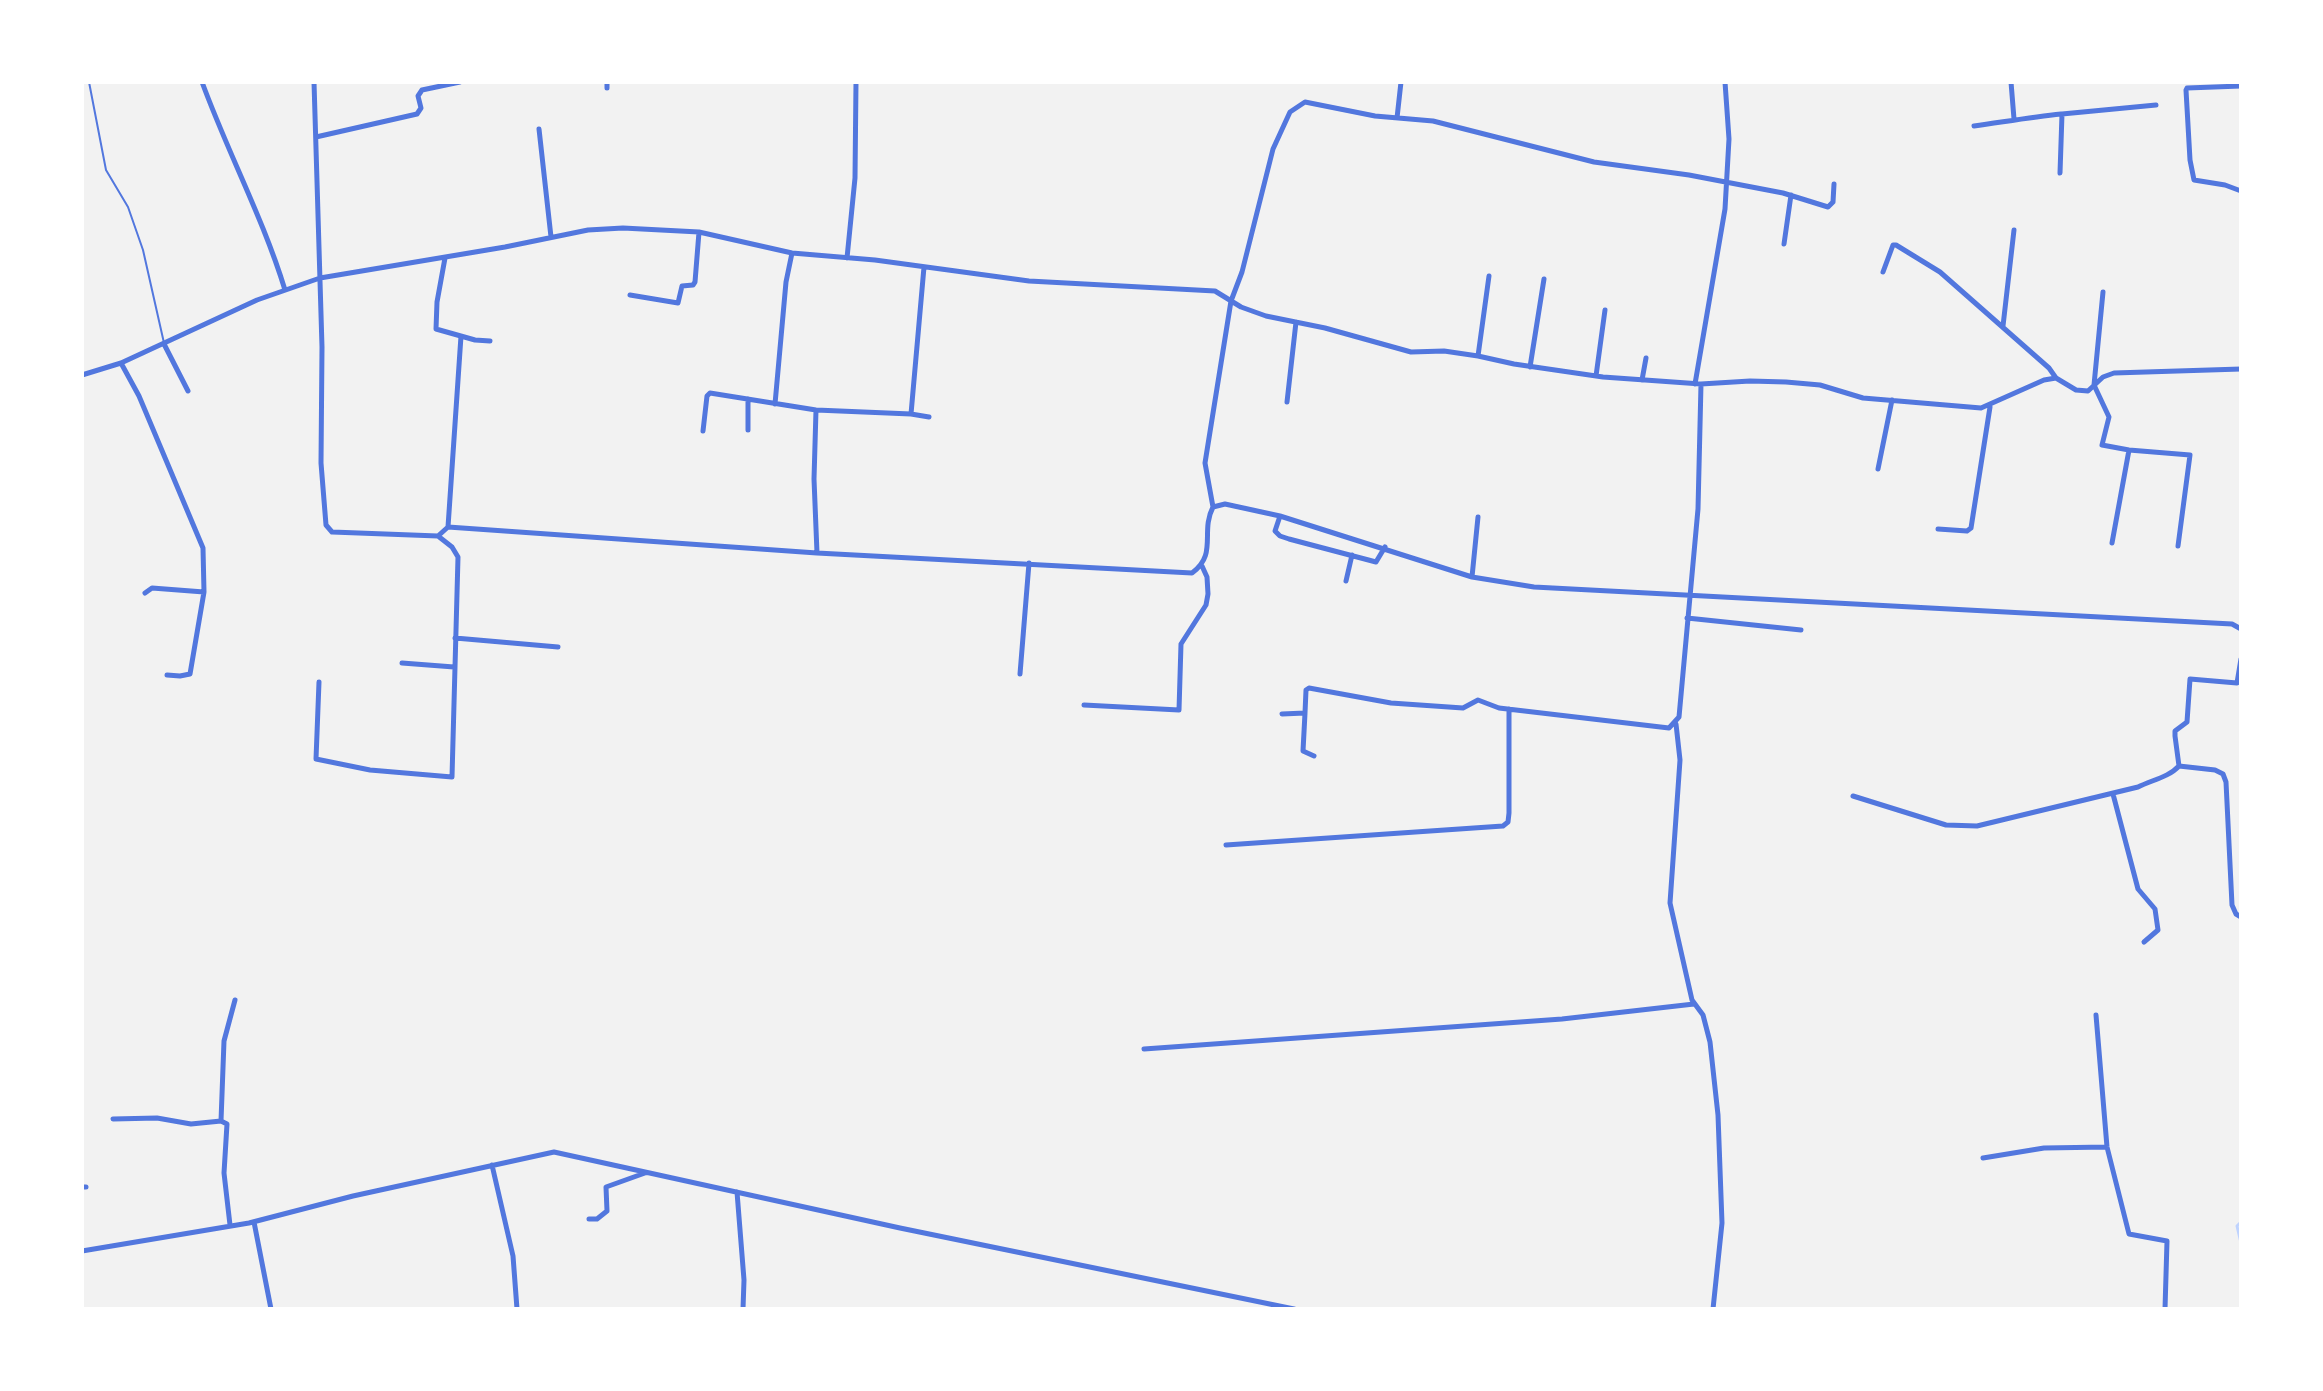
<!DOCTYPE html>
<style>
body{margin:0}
#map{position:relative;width:2323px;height:1391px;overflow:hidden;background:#f2f2f2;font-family:Overpass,sans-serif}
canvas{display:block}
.frame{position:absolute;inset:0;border:84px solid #fff;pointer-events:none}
</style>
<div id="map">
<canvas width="2323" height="1391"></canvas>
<div class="frame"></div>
</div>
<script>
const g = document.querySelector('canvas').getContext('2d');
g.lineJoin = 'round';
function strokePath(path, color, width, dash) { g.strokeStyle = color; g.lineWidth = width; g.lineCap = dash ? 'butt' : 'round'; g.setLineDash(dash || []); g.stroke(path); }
strokePath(new Path2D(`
 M2241,1222L2237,1226L2241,1243`), '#bfd3fe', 3);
strokePath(new Path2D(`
 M89,82L106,170L128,207L143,250L164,343`), '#5277de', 2);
strokePath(new Path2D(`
 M202,82C228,153 263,218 285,290
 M314,82L322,347L321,463L326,525L332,532L438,536L448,527L817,553L1192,573C1218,554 1200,532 1213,507L1225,504L1280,516L1472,577L1534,587L2232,624L2241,629
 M2011,82L2014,119
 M2241,86L2187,88L2186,90L2190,160L2194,180L2225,185L2241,191
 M607,88V82
 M1397,118L1401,82
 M1974,126C2003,122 2032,117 2061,114
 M539,129L551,237
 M316,137L417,114L421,108L418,96L422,90L460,82
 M2060,173L2062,114L2156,105
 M1784,244L1791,195
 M445,258L437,302L436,329L475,340L490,341
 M847,258L855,178L856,82
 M924,267L911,414L929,417
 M1883,272L1893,245H1896L1940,272L2049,368L2056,378
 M2103,292L2094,385L2109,417L2102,445L2129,450L2190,455L2178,546
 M630,295L678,303L682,286L693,285L695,282L699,232
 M2003,326L2014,230
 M164,344L188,391
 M1478,356L1489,276
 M121,363L139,396L203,548L204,592L190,674L180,676L167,675
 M1530,367L1544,279
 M82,375L121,363L257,300L320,278L505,247L588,230L623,228L699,232L792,253L875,260L1029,281L1215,291L1241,307L1266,316L1325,328L1411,352L1444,351L1478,356L1514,364L1603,377L1701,384L1750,381L1786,382L1820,385L1863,398L1981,408L2044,380L2056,378L2076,390L2088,391L2103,377L2114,373L2241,369
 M1596,376L1605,310
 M1642,380L1646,358
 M1695,384L1725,209L1729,139L1725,82
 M748,399V430
 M1287,402L1296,322
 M775,404L786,282L792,253
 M816,410L814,479L817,553
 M703,431L707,396L710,393L816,410L911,414
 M1878,469L1892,400
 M1213,507L1205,463L1231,301L1242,272L1273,149L1290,112L1305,102L1375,116L1433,121L1594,162L1689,175L1783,193L1828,207L1833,202L1834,184
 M1280,516L1275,531L1280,536L1289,539L1376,562L1385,547
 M448,527L461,336
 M1938,529L1967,531L1971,528L1990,407
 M2112,543L2129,450
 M1472,577L1478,517
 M1346,581L1352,555
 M145,593L152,588L204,592
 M1687,618L1801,630
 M455,638L558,647
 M402,663L454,667
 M1020,674L1029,563
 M319,682L316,759L370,770L452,777L458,557L452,547L438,536
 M1084,705L1179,710L1181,644L1206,605L1208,594L1207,577L1202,566
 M1305,713L1303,751L1314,756
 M1282,714L1305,713L1306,690L1309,688L1391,703L1463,708L1478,700L1499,708L1669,728L1679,717L1698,509L1701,384
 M1676,724L1680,760L1670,903L1692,1000L1703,1015L1710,1042L1718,1115L1722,1223L1713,1309
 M2179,766L2215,770L2223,774L2226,782L2232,905L2236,914L2241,917
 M2113,794L2138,889L2155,909L2158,930L2144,942
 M1853,796L1946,825L1977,826L2138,787C2152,780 2169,777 2179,766L2175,736V731L2187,722L2190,679L2237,683L2241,659
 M1226,845L1503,826L1508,822L1509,813V709
 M2096,1015L2107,1147L2129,1234L2167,1241L2165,1309
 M1144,1049L1562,1019L1694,1004
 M113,1119L157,1118L191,1124L221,1121L227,1124L224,1173L230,1225
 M221,1121L224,1041L235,1000
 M1983,1158L2044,1148L2107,1147
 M492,1165L513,1256L517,1309
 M82,1187H86
 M737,1192L744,1280L743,1309
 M589,1219H597L607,1211L606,1187L645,1173
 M254,1222L271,1309
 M82,1251L249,1223L353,1196L554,1152L900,1228L1294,1309`), '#5277de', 5);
</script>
